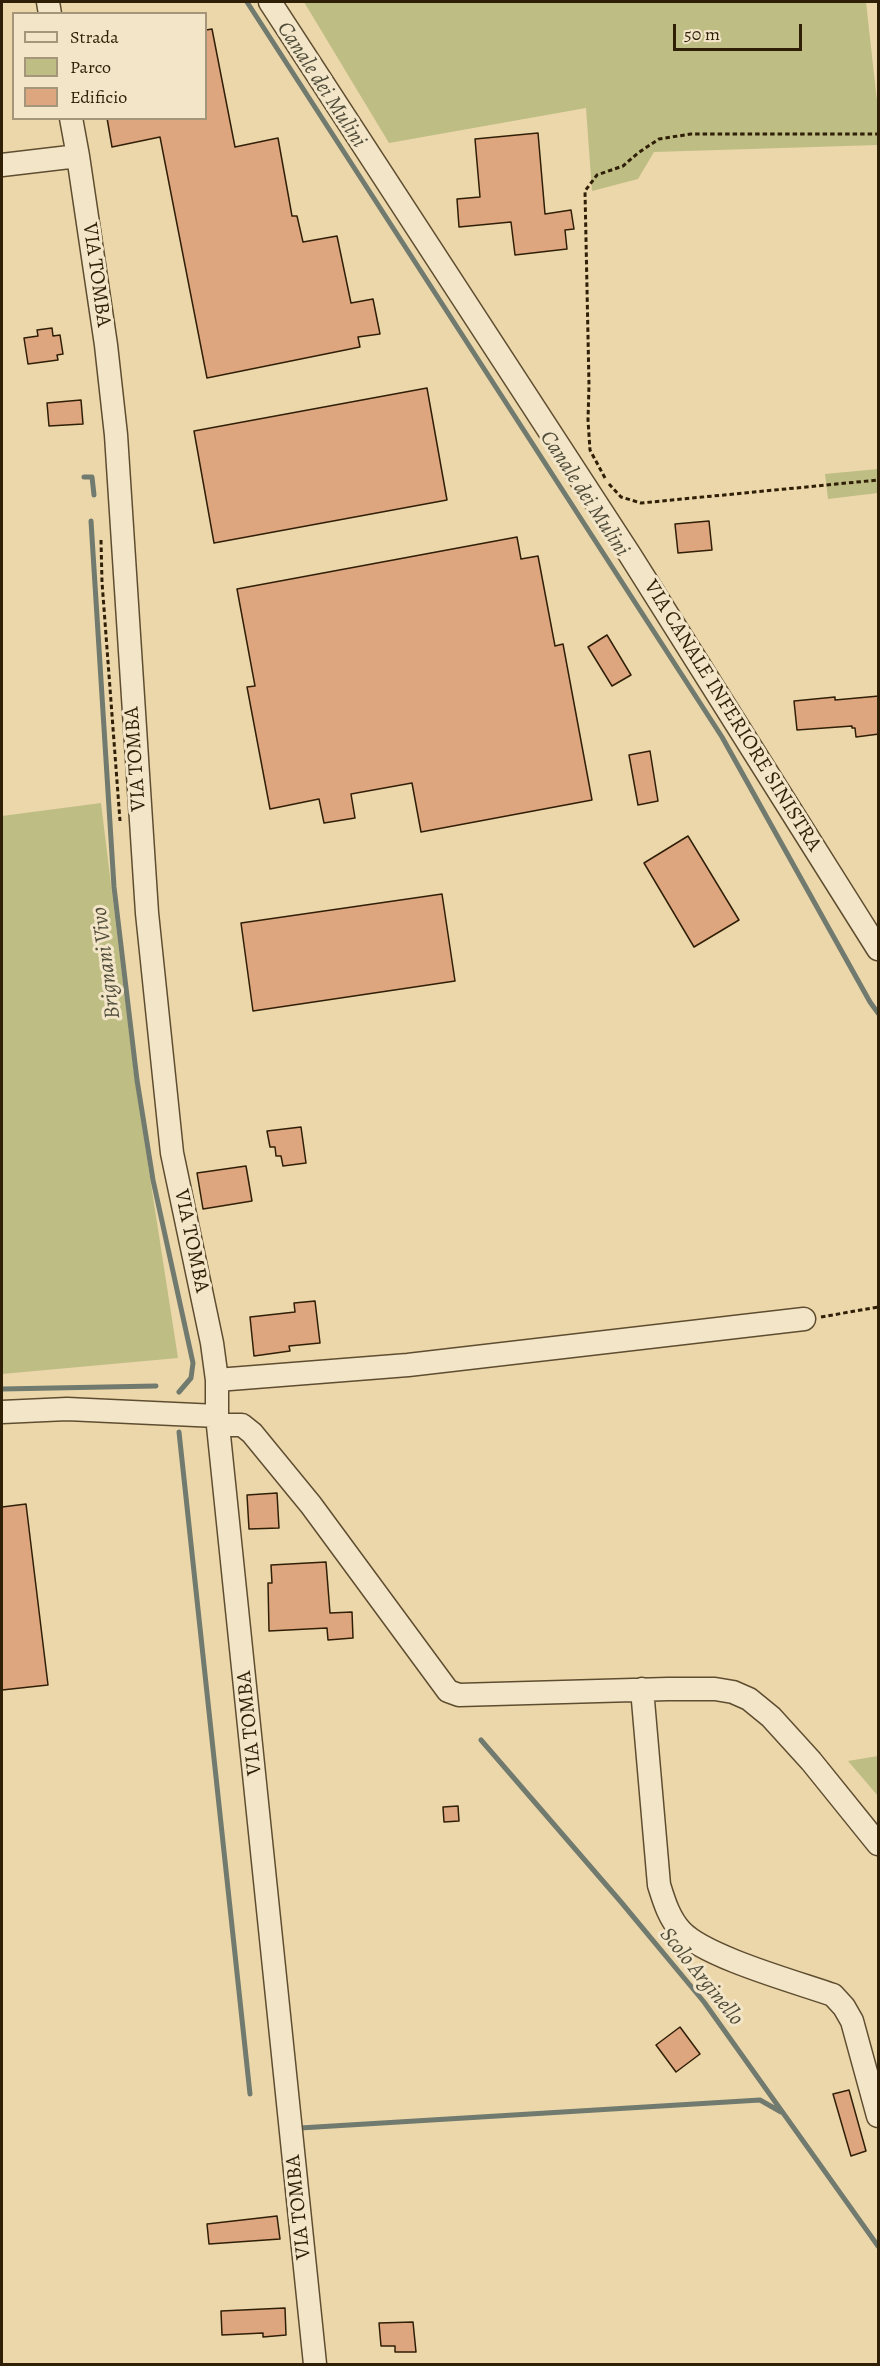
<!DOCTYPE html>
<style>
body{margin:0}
#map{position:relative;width:880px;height:2366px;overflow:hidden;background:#ecd7ab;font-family:Alegreya,serif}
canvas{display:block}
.frame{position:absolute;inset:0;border:3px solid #301f07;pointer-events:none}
.legend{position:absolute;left:12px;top:12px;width:195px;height:108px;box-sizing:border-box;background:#f3e5c8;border:2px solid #a5967b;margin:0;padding:8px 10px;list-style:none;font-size:18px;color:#301f07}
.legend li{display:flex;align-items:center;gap:12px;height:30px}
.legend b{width:30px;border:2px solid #a5967b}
.scale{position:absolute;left:673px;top:24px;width:129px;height:27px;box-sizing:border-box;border:3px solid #301f07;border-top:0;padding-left:8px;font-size:18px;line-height:21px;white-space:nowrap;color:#301f07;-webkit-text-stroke:4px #f3e5c8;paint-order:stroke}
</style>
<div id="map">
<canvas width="880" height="2366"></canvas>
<div class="frame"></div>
<ul class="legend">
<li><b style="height:8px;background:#f3e5c8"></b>Strada</li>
<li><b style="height:16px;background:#bebd84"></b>Parco</li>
<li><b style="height:16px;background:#dea67f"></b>Edificio</li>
</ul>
<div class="scale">50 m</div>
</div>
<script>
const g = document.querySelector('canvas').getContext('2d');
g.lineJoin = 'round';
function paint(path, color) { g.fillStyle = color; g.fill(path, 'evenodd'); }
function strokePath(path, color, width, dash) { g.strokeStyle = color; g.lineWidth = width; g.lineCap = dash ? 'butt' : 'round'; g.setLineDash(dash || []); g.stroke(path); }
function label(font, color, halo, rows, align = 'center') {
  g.font = font + ' Alegreya,serif'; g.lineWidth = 6; g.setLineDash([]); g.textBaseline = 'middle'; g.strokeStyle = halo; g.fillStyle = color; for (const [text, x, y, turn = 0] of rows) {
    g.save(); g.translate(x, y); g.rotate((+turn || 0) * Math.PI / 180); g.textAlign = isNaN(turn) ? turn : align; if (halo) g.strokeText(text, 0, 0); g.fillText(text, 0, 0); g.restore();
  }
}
paint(new Path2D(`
 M304,2H866L878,110V145L654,152L638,179L592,191L586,108L389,143Z
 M878,469V493L828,499L825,474Z
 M101,803L135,1081L178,1358L2,1374V816Z
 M878,1756V1796L848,1761Z`), '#bebd84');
strokePath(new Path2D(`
 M247,2L722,737L870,1002L878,1013
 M84,477H92L94,495
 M91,521L114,887L137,1080L153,1180L193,1363L191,1378L179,1392
 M2,1389L156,1386
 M179,1432L250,2094
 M481,1740L621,1902L704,2002L878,2246
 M300,2128L760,2100L781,2112`), '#717a6e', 5);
const building = new Path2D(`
 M212,29L235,147L278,138L292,216H297L303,242L337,236L351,303L373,299L380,334L358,337L360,347L207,378L160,137L112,147L107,118H206V30Z
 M538,133L545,214L571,210L574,229L565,230L567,249L515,255L511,222L459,227L457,199L480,197L475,139Z
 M52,328L53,336L60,335L63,354L57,355L58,360L28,364L24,338L38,336L37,330Z
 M427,388L447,500L214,543L194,431Z
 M81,400L83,424L49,426L47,403Z
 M709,521L712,550L678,553L675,524Z
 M517,537L521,559L538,556L555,646L563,644L592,800L421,832L412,783L351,794L355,818L324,823L319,799L270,809L247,687L255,686L237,589Z
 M607,635L631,675L612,686L588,647Z
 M879,696V734L856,737L855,728H852V726L797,730L794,701L835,697V700Z
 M650,751L658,801L638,805L629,755Z
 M688,836L739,920L694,947L644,863Z
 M442,894L455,981L253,1011L241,923Z
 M301,1127L306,1163L283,1166L281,1156H276L275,1147H270L267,1131Z
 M246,1166L252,1201L203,1209L197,1173Z
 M315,1301L320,1343L289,1346L290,1351L254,1356L250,1317L295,1312L294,1303Z
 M277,1493L279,1528L249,1529L247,1495Z
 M26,1504L48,1685L2,1690V1507Z
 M326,1562L330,1613L352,1612L353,1638L328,1640L327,1628L269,1631L268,1583H272L271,1565Z
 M458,1806L459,1821L444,1822L443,1807Z
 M680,2027L700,2054L676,2072L656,2045Z
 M849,2090L866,2151L851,2156L833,2094Z
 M277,2216L280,2239L209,2244L207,2224Z
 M285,2308L286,2335L263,2337V2333L222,2335L221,2311Z
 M413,2322L416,2352H395V2346H381L379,2323Z`);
paint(building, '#dea67f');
strokePath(building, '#301f07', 1.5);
const minor = new Path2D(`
 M48,2L50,14
 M270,2L630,555L878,949
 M71,118L78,156L106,345L116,435L147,913L172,1153L212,1343L217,1380V1416L315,2364
 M2,165L78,156
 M217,1380L408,1365L804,1319
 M2,1412L67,1409L217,1416
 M218,1425H242L252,1433L311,1505L448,1691L459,1695L668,1689H715L733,1692L749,1699L771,1717L811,1761L878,1844
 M642,1689L659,1885C664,1901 669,1918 681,1931C705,1957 796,1982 833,1995L844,2007L852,2021L878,2116`);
strokePath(minor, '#5f4d30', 25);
strokePath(new Path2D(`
 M605,478L590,450L588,420L589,385L585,191L597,175L623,166L638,153L659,139L691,134H878
 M609,484L621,497L641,503L878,480
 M101,540L102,582L120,821
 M821,1317L878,1307`), '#301f07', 3, [4.5, 3]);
strokePath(minor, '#f3e5c8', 22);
label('21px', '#301f07', '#f3e5c8', [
 ["VIA TOMBA",96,275,82],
 ["VIA CANALE INFERIORE SINISTRA",732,716,58],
 ["VIA TOMBA",136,759,-94],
 ["VIA TOMBA",191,1241,78],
 ["VIA TOMBA",250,1723,-96],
 ["VIA TOMBA",299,2207,-96]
]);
label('italic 22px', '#504d3b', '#f3e5c8', [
 ["Canale dei Mulini",321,85,57],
 ["Canale dei Mulini",584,494,57],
 ["Brignani Vivo",107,963,-97],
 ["Scolo Arginello",701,1977,51]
]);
</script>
